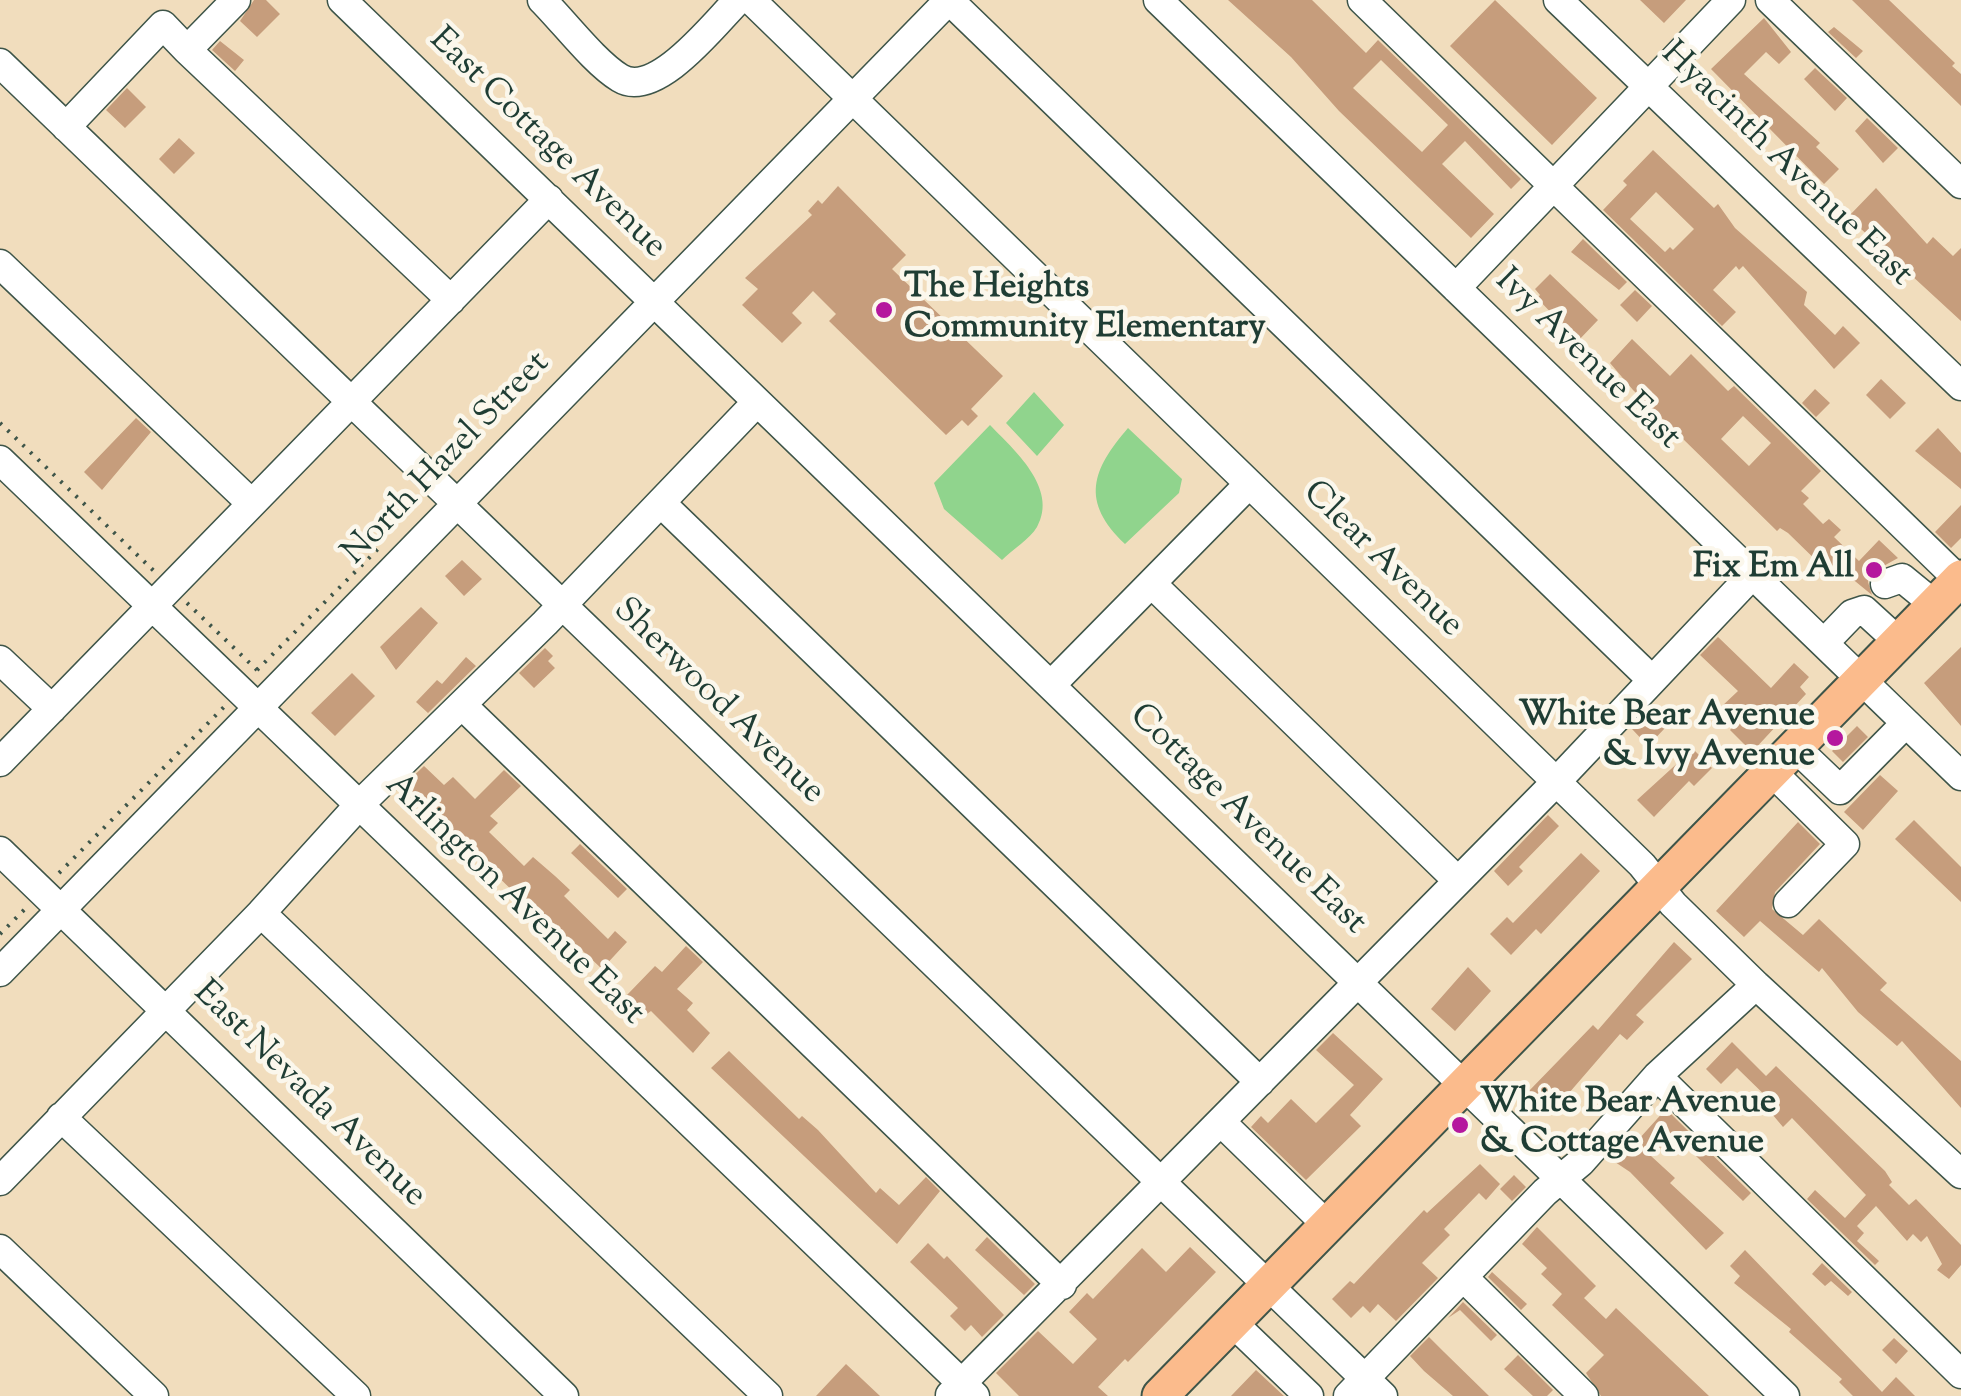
<!DOCTYPE html>
<style>
body{margin:0}
canvas{display:block;background:#f1ddbd}
</style>
<canvas width="1961" height="1396"></canvas>
<script>
const g = document.querySelector('canvas').getContext('2d');
g.lineJoin = 'round';
function paint(path, color) { g.fillStyle = color; g.fill(path, 'evenodd'); }
function strokePath(path, color, width, dash) { g.strokeStyle = color; g.lineWidth = width; g.lineCap = dash ? 'butt' : 'round'; g.setLineDash(dash || []); g.stroke(path); }
function label(font, color, halo, rows, align = 'center') {
  g.font = font + ' "Sorts Mill Goudy",serif'; g.lineWidth = 9; g.setLineDash([]); g.textBaseline = 'middle'; g.strokeStyle = halo; g.fillStyle = color; for (const [text, x, y, turn = 0] of rows) {
    g.save(); g.translate(x, y); g.rotate((+turn || 0) * Math.PI / 180); g.textAlign = isNaN(turn) ? turn : align; if (halo) g.strokeText(text, 0, 0); g.fillText(text, 0, 0); g.restore();
  }
}
paint(new Path2D(`
 M1034,392L1064,425L1037,456L1006,423Z
 M990,425C1013,449 1059,488 1037,527C1030,539 1012,550 1002,560L944,509L934,483Z
 M1128,428L1182,479L1179,493L1125,544C1080,501 1092,470 1128,428Z`), '#90d48d');
paint(new Path2D(`
 M254,0H266L280,14L257,37L240,21Z
 M1228,0H1312L1366,53L1378,40L1521,179L1511,189L1465,141L1442,164L1494,214L1471,238L1339,111L1291,57ZM1381,60L1448,125L1422,152L1353,88Z
 M1495,0L1597,98L1552,145L1450,46Z
 M1640,0H1686L1664,23Z
 M1852,0H1889L1955,63L1952,66L1961,74V106Z
 M1764,18L1791,52L1779,64L1766,52L1744,74L1820,143L1816,147L1839,169L1824,184L1711,69Z
 M1834,27L1863,51L1856,58L1828,32Z
 M220,41L244,60L235,71L212,50Z
 M1815,68L1847,98L1835,111L1804,79Z
 M127,88L146,107L125,128L106,110Z
 M1867,118L1898,148L1883,163L1855,131Z
 M179,138L195,153L174,174L159,159Z
 M1653,150L1714,208L1718,204L1735,228L1807,292L1804,305L1835,335L1843,326L1860,343L1834,369L1743,266L1739,270L1736,266L1713,290L1736,312L1722,326L1603,210L1627,185L1623,181ZM1656,192L1694,229L1673,250L1670,247L1665,252L1630,219Z
 M838,186L906,255L892,269L1003,376L971,409L978,416L968,426L962,420L946,435L829,321L836,314L813,291L792,313L802,323L782,343L742,305L758,289L745,278L812,215L808,211L818,200L822,204Z
 M1876,188L1927,244L1933,237L1953,256L1961,248V321L1848,217Z
 M1583,239L1627,282L1619,290L1571,252Z
 M1550,274L1598,320L1578,341L1537,298L1540,295L1535,289Z
 M1635,290L1652,306L1637,322L1620,305Z
 M1632,339L1670,376L1691,354L1728,391L1734,386L1821,471L1801,491L1809,498L1803,504L1823,524L1829,519L1841,530L1834,537L1859,561L1879,540L1898,558L1871,573L1868,582L1872,595L1834,564L1827,571L1788,533L1780,528L1777,531L1633,390L1610,363ZM1743,416L1771,443L1749,466L1721,439Z
 M1881,379L1906,403L1890,419L1866,395Z
 M1815,389L1830,403L1816,417L1802,403Z
 M136,418L151,432L102,490L84,472Z
 M1938,428L1961,453V489L1915,451Z
 M1961,505V538L1951,548L1935,532Z
 M462,560L482,579L464,596L445,576Z
 M421,607L438,623L396,670L380,647Z
 M1718,637L1771,688L1794,663L1809,677L1800,687L1806,694L1752,752L1730,730L1736,723L1721,707L1738,691L1700,655Z
 M1961,647V726L1924,683Z
 M545,648L553,656L548,661L555,668L534,688L519,673Z
 M466,657L476,666L428,713L416,702L437,680L442,684Z
 M352,673L375,696L335,736L311,713Z
 M1649,712L1665,728L1648,746L1632,729Z
 M1857,726L1868,737L1843,762L1832,751Z
 M1693,749L1712,768L1694,786L1689,781L1654,817L1637,800Z
 M424,766L444,785L453,777L475,799L504,770L521,786L490,816L498,823L489,832L524,866L533,857L555,876L570,890L564,896L608,939L615,931L627,942L602,969L569,938L565,942L404,785Z
 M1880,775L1898,791L1863,830L1844,812Z
 M1548,815L1559,826L1519,867L1523,871L1508,886L1494,871Z
 M1914,820L1961,867V902L1895,839Z
 M1798,822L1820,844L1775,892L1772,909L1803,935L1819,919L1887,983L1880,990L1961,1061V1108L1902,1041L1897,1046L1858,1012L1822,968L1819,972L1760,921L1744,937L1716,911Z
 M580,844L627,889L618,898L571,853Z
 M1581,853L1600,871L1541,934L1536,929L1511,955L1490,934L1507,917L1513,923Z
 M1674,942L1692,959L1636,1015L1644,1022L1627,1040L1620,1034L1550,1115L1527,1093L1593,1025L1598,1030Z
 M686,946L703,962L677,989L693,1003L687,1010L710,1033L693,1053L651,1011L647,1014L627,995L655,966L662,972Z
 M1468,967L1491,991L1455,1031L1431,1009Z
 M1333,1033L1383,1079L1350,1115L1361,1126L1306,1180L1251,1127L1261,1116L1268,1123L1291,1099L1316,1123L1354,1085L1316,1050Z
 M1732,1042L1766,1076L1776,1066L1885,1171L1892,1182L1889,1185L1909,1205L1916,1199L1961,1245V1265L1949,1279L1937,1270L1942,1264L1927,1236L1921,1242L1913,1234L1907,1241L1876,1206L1857,1226L1864,1233L1857,1241L1879,1261L1875,1265L1807,1199L1815,1190L1845,1218L1866,1195L1792,1118L1783,1127L1772,1114L1778,1108L1737,1068L1721,1084L1706,1069Z
 M729,1051L799,1119L802,1116L818,1130L876,1193L880,1188L899,1205L926,1177L940,1191L897,1244L711,1068Z
 M1666,1109L1751,1193L1743,1201L1674,1135L1651,1156L1675,1178L1670,1183L1724,1233L1706,1250L1630,1172L1609,1158L1631,1134L1638,1140Z
 M1480,1164L1500,1184L1486,1200L1479,1193L1444,1229L1450,1235L1422,1263L1438,1278L1396,1321L1378,1304L1370,1313L1363,1306L1351,1318L1332,1299L1350,1281L1354,1284L1424,1210L1427,1213Z
 M1514,1175L1526,1187L1512,1201L1500,1189Z
 M1537,1227L1596,1286L1584,1298L1606,1319L1616,1308L1709,1396H1601L1586,1373L1604,1355L1552,1305L1562,1294L1541,1274L1547,1268L1522,1244Z
 M987,1237L1035,1284L1024,1295L975,1250Z
 M928,1243L944,1259L947,1256L1004,1315L982,1337L971,1325L965,1331L950,1316L958,1308L910,1262Z
 M1190,1247L1216,1272L1128,1362L1125,1359L1098,1387L1108,1396H1019L996,1373L1038,1331L1073,1364L1097,1339L1069,1312L1087,1293L1093,1299L1142,1248L1166,1272Z
 M1745,1250L1882,1392L1896,1377L1915,1396H1853L1839,1382L1842,1379L1789,1332L1791,1329L1734,1283L1740,1276L1730,1266Z
 M1822,1263L1852,1292L1848,1296L1831,1281L1825,1286L1812,1274Z
 M1492,1272L1527,1304L1521,1310L1488,1277Z
 M1463,1302L1497,1335L1491,1341L1460,1310L1448,1318Z
 M1429,1337L1444,1352L1489,1396H1453L1424,1371L1410,1356Z
 M1894,1338L1908,1351L1896,1364L1882,1350Z
 M1518,1355L1553,1390L1547,1396H1533L1504,1369Z
 M846,1364L880,1396H816Z
 M1256,1370L1284,1396H1231Z`), '#c69d7c');
const minor = new Path2D(`
 M342,0L1785,1396
 M542,0C564,22 595,63 620,78C656,100 715,23 738,0
 M751,0L1642,865L1673,904L1756,985L1961,1174
 M949,0L1652,680
 M1158,0L1961,776
 M1362,0L1959,580
 M1558,0L1961,386
 M1770,0L1961,184
 M187,50L451,300
 M0,63L1383,1396
 M66,127L163,25L187,50L236,0
 M0,264L251,503
 M1456,288L1731,0
 M0,460L975,1396
 M661,503L1260,1082
 M1152,584L1458,881
 M1885,584L1902,578L1935,605
 M1824,643L1852,614L1864,610L1899,642
 M0,660L52,709
 M1051,685L1248,485
 M462,705L1062,1285
 M1796,748L1840,790L1906,723
 M0,762L549,199
 M1772,772L1845,844L1788,903
 M0,851L564,1396
 M261,913L768,1396
 M0,972L949,0
 M1657,1076L1961,1374
 M61,1117L356,1396
 M1221,1122L1327,1225
 M0,1181L261,913L359,805L545,623L757,402
 M0,1249L154,1396
 M1463,1277L1584,1396
 M1232,1322L1309,1396
 M950,1395L1557,781L1753,574
 M1348,1396L1545,1192L1581,1162L1657,1076L1756,985`);
const major = new Path2D(`
 M1160,1396L1961,578`);
strokePath(minor, '#3e5549', 31);
strokePath(major, '#3e5549', 39);
strokePath(new Path2D(`
 M0,423L155,572
 M187,603L257,670
 M257,670L381,546
 M59,873L224,707
 M0,934L25,909`), '#3e5549', 4, [2.5, 8]);
strokePath(minor, '#fff', 28);
strokePath(major, '#fbbb8c', 35);
for (const [x, y, r, color] of [
 [884,310,10,"#b5179e"],
 [1874,570,10,"#b5179e"],
 [1835,738,10,"#b5179e"],
 [1460,1125,10,"#b5179e"]
]) { const dot = new Path2D(); dot.arc(x, y, r, 0, 2 * Math.PI); g.fillStyle = color; g.fill(dot); strokePath(dot, '#fbf7ec', 4); }
label('35px', '#1f3d34', '#fbf7ec', [
 ["East Cottage Avenue",546,145,44],
 ["Hyacinth Avenue East",1785,166,44],
 ["Ivy Avenue East",1586,361,44],
 ["North Hazel Street",448,460,-46],
 ["Clear Avenue",1381,561,44],
 ["Sherwood Avenue",717,703,44],
 ["Cottage Avenue East",1246,821,44],
 ["Arlington Avenue East",513,901,44],
 ["East Nevada Avenue",308,1096,44]
]);
label('bold 35px', '#1f3d34', '#fbf7ec', [
 ["The Heights",904,290],
 ["Community Elementary",904,330],
 ["Fix Em All",1854,570,"right"],
 ["White Bear Avenue",1815,718,"right"],
 ["& Ivy Avenue",1815,758,"right"],
 ["White Bear Avenue",1480,1105],
 ["& Cottage Avenue",1480,1145]
], 'left');
</script>
